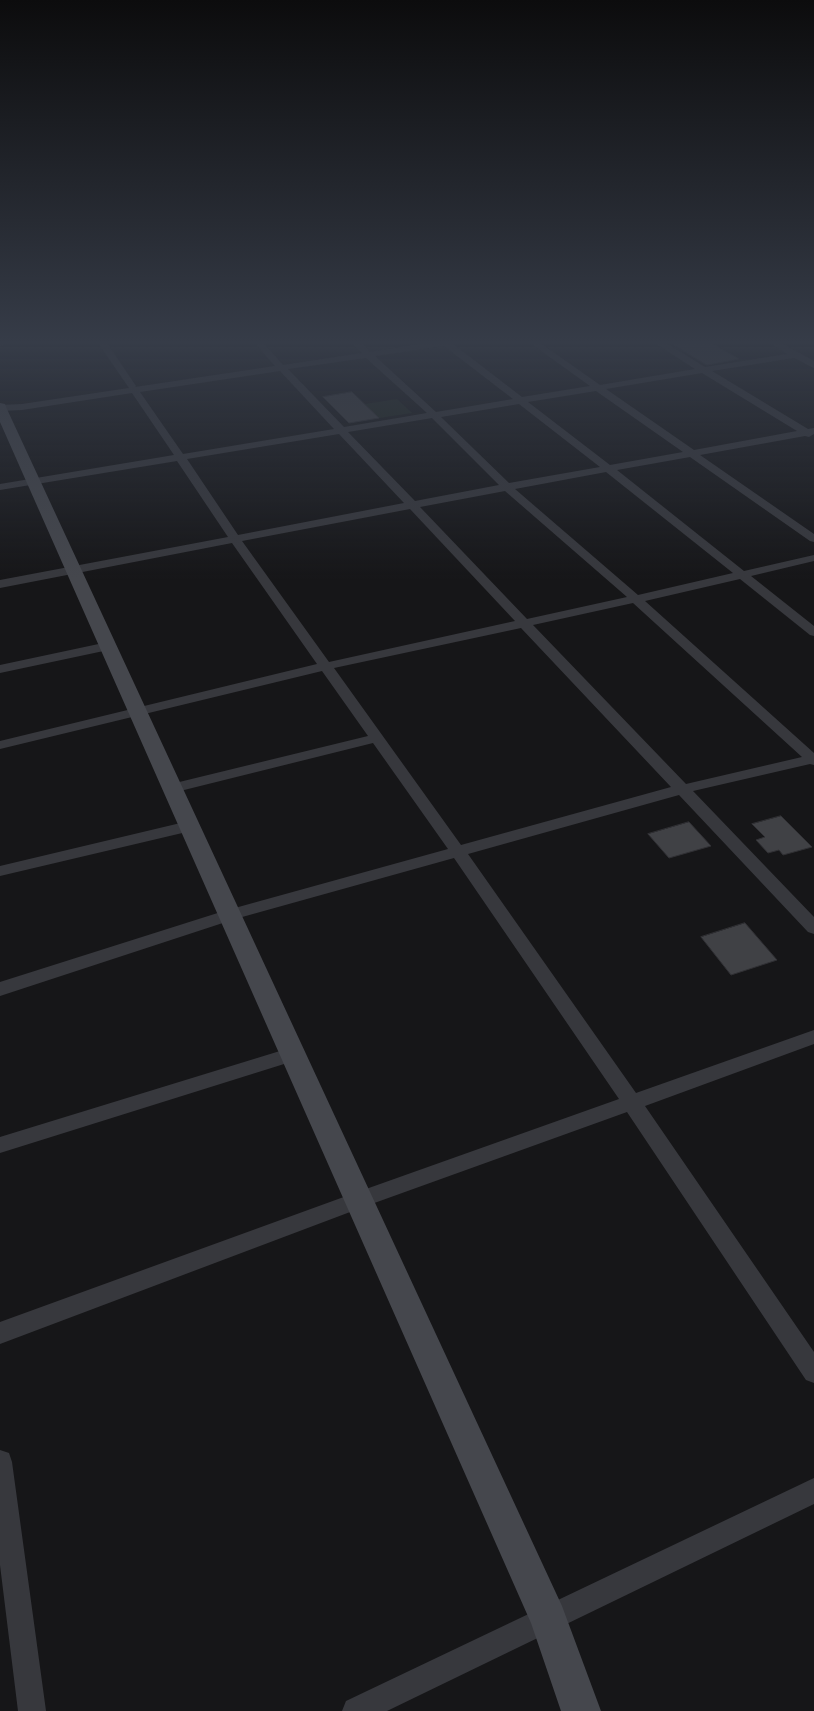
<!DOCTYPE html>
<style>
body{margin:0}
canvas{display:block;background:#161618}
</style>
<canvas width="814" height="1711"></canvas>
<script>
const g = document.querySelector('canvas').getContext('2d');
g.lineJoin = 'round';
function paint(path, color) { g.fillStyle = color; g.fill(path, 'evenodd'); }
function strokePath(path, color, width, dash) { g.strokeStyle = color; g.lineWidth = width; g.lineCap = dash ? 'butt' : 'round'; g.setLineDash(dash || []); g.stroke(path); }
paint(new Path2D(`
 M397,399L412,413L379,418L365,404Z`), '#1e261f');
const building = new Path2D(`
 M666,340H706L739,359L707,365Z
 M352,392L379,418L349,423L323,397Z
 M781,816L812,847L783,855L779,850L768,853L756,840L765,837L752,824Z
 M689,822L711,846L669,858L648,834Z
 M745,923L777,960L731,975L701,937Z`);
paint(building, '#404145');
strokePath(building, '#303034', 1);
paint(new Path2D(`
 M0,340H22L0,346Z
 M96,340H105L136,386L135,387L275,366L252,340H261L283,365L362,353L348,340H358L368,349L369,352L445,340H469L453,344L522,397L590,386L526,340H536L600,385L695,369L650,340H661L705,367L787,354L765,340H776L814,361V368L794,358L712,371L808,429L814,428V434L809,437L805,436L700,455L814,534V542L810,541L690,457L617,470L744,571L814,555V561L751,576L814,626V636L810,635L740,579L645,601L814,753V765L810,764L693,791L814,917V934L808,932L679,795L468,854L636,1093L814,1030V1044L645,1106L814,1352V1383L806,1380L627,1112L366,1206L0,1344V1322L352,1194L619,1099L454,858L235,919L0,996V982L224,911L448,849L373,743L172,793L167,791L164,788L167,785L368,736L322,671L0,749V741L317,664L232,543L0,588V580L228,537L177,461L0,490V484L174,455L132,393L22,410L0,411V405L22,404L129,388ZM444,346L513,399L436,412L375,356ZM366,358L427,413L344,427L288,369ZM280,371L334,429L183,454L140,392ZM702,373L797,431L694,450L606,389ZM596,391L683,452L610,465L528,402ZM519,404L600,467L509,483L441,417ZM432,418L499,485L415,501L348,432ZM339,434L404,503L238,535L187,459ZM606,472L733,573L638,595L515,489ZM505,491L627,597L527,619L420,507ZM410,509L515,621L329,662L242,541ZM633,603L802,757L686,784L533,625ZM521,628L671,787L461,845L334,668Z
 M108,642L113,643L114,646L113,649L0,673V665Z
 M189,821L195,822L197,826L195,830L0,876V866Z
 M293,1047L300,1049L302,1054L300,1059L0,1153V1137Z
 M0,1450L9,1453L12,1462L46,1711H18L0,1565Z
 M814,1478V1504L387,1711H342L346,1701Z`), '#37383d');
paint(new Path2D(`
 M0,403L5,404L6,407L562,1606L601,1711H561L531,1623L0,422Z`), '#45474d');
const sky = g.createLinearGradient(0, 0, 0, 580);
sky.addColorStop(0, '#0c0c0d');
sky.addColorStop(0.59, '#363c48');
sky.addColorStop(1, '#363c4800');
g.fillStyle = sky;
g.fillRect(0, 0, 814, 580);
</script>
